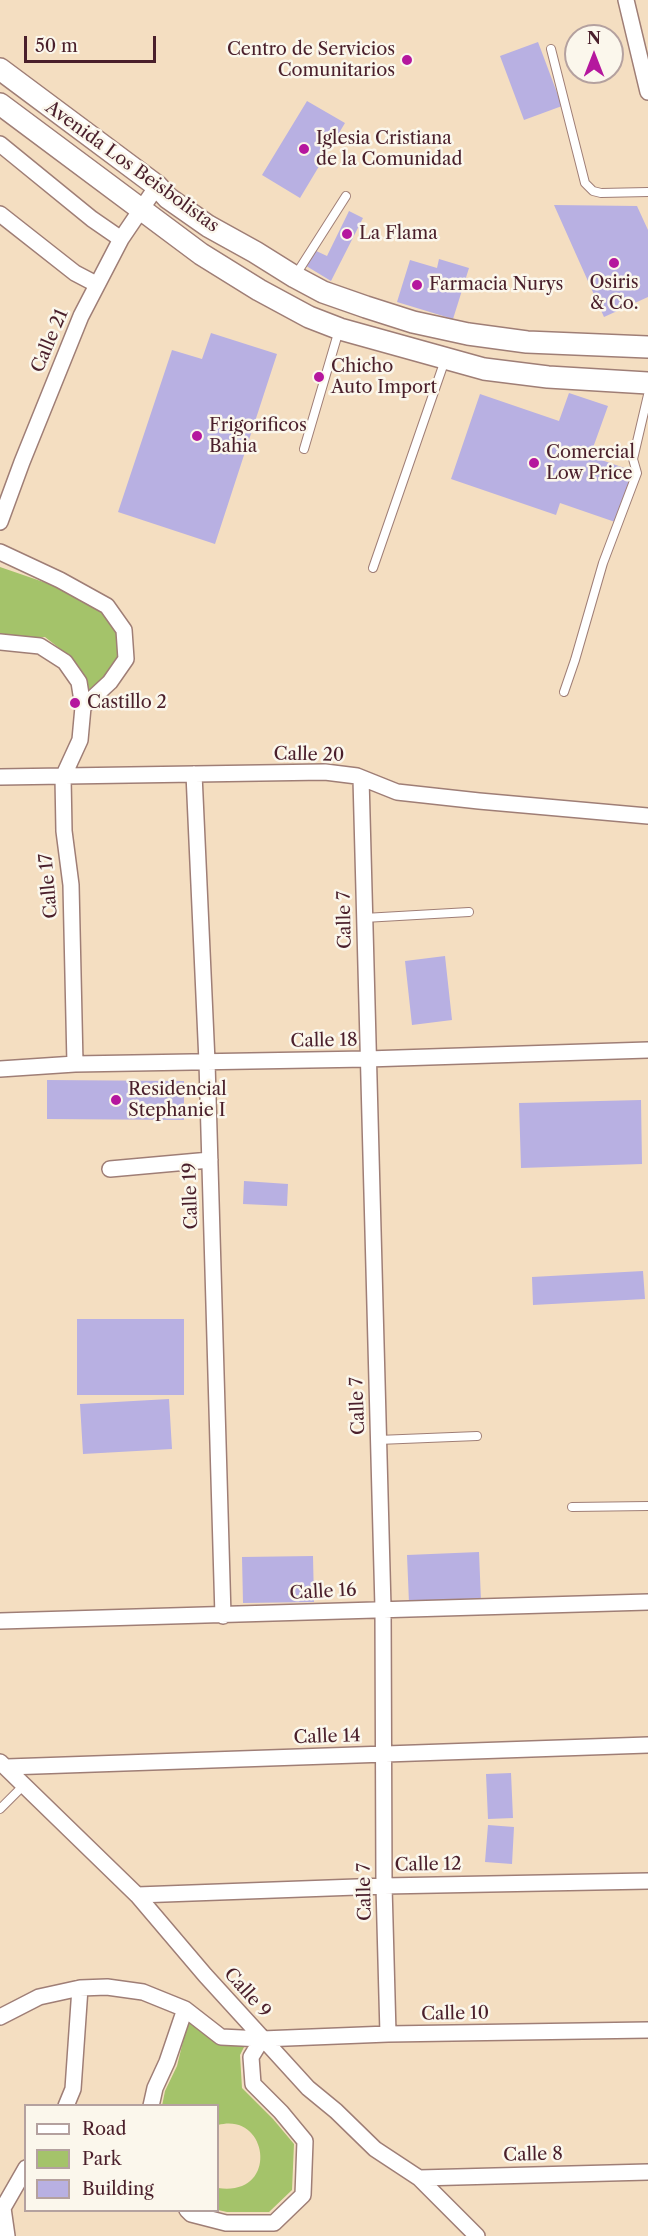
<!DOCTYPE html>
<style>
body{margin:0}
#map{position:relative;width:648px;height:2236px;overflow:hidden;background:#f4dec1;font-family:"Libre Caslon Text",serif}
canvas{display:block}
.legend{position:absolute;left:24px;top:2104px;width:195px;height:108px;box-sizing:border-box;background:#fbf7ec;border:2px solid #b4a19f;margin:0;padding:8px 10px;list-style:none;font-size:18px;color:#4a1f2b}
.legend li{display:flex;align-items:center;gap:12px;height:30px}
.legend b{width:30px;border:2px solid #b4a19f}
.north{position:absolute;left:564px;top:24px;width:60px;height:60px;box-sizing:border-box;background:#fbf7ec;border:2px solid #b4a19f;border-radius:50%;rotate:0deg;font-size:16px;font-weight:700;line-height:24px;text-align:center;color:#4a1f2b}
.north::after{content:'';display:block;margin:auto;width:21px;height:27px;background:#b5179e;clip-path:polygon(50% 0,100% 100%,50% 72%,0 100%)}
.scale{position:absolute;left:24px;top:36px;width:132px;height:27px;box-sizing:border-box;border:3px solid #4a1f2b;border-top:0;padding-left:8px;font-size:18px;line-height:21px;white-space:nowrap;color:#4a1f2b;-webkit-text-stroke:4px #fbf7ec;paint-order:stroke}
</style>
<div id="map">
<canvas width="648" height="2236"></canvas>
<ul class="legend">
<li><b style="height:8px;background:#fff"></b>Road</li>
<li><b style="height:16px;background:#a4c36a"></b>Park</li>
<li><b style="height:16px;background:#b8b0e2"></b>Building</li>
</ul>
<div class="north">N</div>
<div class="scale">50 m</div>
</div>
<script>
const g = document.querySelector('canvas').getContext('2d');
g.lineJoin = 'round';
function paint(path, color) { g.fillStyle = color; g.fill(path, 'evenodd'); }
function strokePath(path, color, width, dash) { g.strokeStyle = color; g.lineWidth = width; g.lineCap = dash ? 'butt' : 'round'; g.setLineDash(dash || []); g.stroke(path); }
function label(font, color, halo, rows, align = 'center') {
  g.font = font + ' "Libre Caslon Text",serif'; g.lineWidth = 5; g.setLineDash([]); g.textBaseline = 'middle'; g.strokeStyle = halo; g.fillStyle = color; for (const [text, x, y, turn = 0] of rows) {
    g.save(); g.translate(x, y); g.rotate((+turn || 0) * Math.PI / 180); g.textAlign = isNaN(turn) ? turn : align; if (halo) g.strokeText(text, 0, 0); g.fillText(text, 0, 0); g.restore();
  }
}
paint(new Path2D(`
 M0,567L58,587L102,611L117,631L119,655L107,674L89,693L86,679L73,659L45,637L0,639Z
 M188,2021L218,2043L245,2045L240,2055L242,2088L273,2119L294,2144L292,2190L269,2212H227L218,2210V2188C280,2197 269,2111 218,2125V2106H162L165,2091L177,2066Z`), '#a4c36a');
paint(new Path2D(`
 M538,42L562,106L524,120L500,56Z
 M307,101L345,123L300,198L262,175Z
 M554,205L637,206L648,230V297L604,317Z
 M349,211L363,218L331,281L303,264L312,249L327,256Z
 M439,259L469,268L453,319L397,302L410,260L437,268Z
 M211,333L277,354L215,544L118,512L172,350L202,359Z
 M569,393L608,406L590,456L633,471L615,522L560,503L556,515L451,479L480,394L559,421Z
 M445,956L452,1020L412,1025L405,961Z
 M47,1080L184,1081V1120L47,1119Z
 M641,1100L642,1164L521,1168L519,1103Z
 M244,1181L288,1184L287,1206L243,1204Z
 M643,1271L645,1299L533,1305L532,1277Z
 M77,1319H184V1395H77Z
 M169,1399L172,1449L83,1454L80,1404Z
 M479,1552L481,1601L409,1603L407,1555Z
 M313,1556L314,1602L243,1603L242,1557Z
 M511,1773L513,1818L488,1819L486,1774Z
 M488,1825L514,1827L512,1864L485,1862Z`), '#b8b0e2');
const service = new Path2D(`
 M551,49L585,183L593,191L601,193L648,192
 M295,276L346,196
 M304,449L339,330
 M373,568L445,360
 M564,692L575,660L603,563L637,473L633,459L648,395
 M364,918L469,912
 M378,1440L477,1436
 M572,1507L648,1506
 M0,1809L24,1785`);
const minor = new Path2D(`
 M626,0L648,92
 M0,144L92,219L121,239
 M0,214L75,273L96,284
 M0,522L22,462L81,316L121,239L157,186
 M0,552L60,580L107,606L124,630L126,659L110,682L83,707
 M0,642L40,646L65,662L79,682L83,707L80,740L63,777L64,831L71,885L75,1064
 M194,774L207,1062L223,1616
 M0,777L325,772L357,776L397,792L479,801L648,816
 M361,778L383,1608L384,1886L388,2034
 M0,1069L75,1064L367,1059L648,1050
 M110,1169L210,1160
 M0,1621C216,1616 432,1607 648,1602
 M0,1762L137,1895L205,1975L308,2088L336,2111L375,2149L419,2178L477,2236
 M7,1767L648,1745
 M137,1895L384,1886L648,1881
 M0,2017L39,1997L80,1988L107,1987L143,1992L185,2009L221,2037L262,2039L388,2034L648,2030
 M66,2106L73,2089L80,1988
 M151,2106L155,2088L167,2062L185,2009
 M419,2178L648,2172
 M187,2210L191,2214L226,2223H274L303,2195L305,2141L281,2112L253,2084L251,2057L262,2039
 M7,2236L3,2208L26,2168`);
const secondary = new Path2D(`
 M0,69L157,186L168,198L208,226L255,252L295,277L323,292L366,307L413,322L468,334L527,342L648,347
 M0,104L201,254L259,290L309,317L340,329L484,369L548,377L648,383`);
strokePath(service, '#9f7e76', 10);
strokePath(minor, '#9f7e76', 18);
strokePath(secondary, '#9f7e76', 24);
strokePath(service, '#fff', 8);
strokePath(minor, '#fff', 15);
strokePath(secondary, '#fff', 21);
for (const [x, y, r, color] of [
 [407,60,6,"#b5179e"],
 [304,149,6,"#b5179e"],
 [347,234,6,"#b5179e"],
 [614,263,6,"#b5179e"],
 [417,285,6,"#b5179e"],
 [319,377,6,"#b5179e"],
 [197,436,6,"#b5179e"],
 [534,463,6,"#b5179e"],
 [75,703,6,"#b5179e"],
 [116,1100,6,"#b5179e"]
]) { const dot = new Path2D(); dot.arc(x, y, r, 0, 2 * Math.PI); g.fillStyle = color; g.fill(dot); strokePath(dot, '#fbf7ec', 2); }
label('18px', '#4a1f2b', '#fbf7ec', [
 ["Centro de Servicios",395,50,"right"],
 ["Comunitarios",395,71,"right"],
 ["Iglesia Cristiana",316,139],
 ["de la Comunidad",316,160],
 ["La Flama",359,234],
 ["Osiris",614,283,"center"],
 ["& Co.",614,304,"center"],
 ["Farmacia Nurys",429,285],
 ["Chicho",331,367],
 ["Auto Import",331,388],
 ["Frigorificos",209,426],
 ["Bahia",209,447],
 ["Comercial",546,453],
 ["Low Price",546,474],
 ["Castillo 2",87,703],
 ["Residencial",128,1090],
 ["Stephanie I",128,1111]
], 'left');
label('18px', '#4a1f2b', '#fbf7ec', [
 ["Avenida Los Beisbolistas",132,167,36],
 ["Calle 21",50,341,-67],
 ["Calle 20",309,755,1],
 ["Calle 17",49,886,-95],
 ["Calle 7",345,920,-91],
 ["Calle 18",324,1041,-1],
 ["Calle 19",191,1196,-92],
 ["Calle 7",358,1406,-92],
 ["Calle 16",323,1592,-3],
 ["Calle 14",327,1737,-2],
 ["Calle 12",428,1865,-1],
 ["Calle 7",365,1892,-91],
 ["Calle 9",247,1993,48],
 ["Calle 10",455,2014,-1],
 ["Calle 8",533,2155,-1]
]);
</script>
